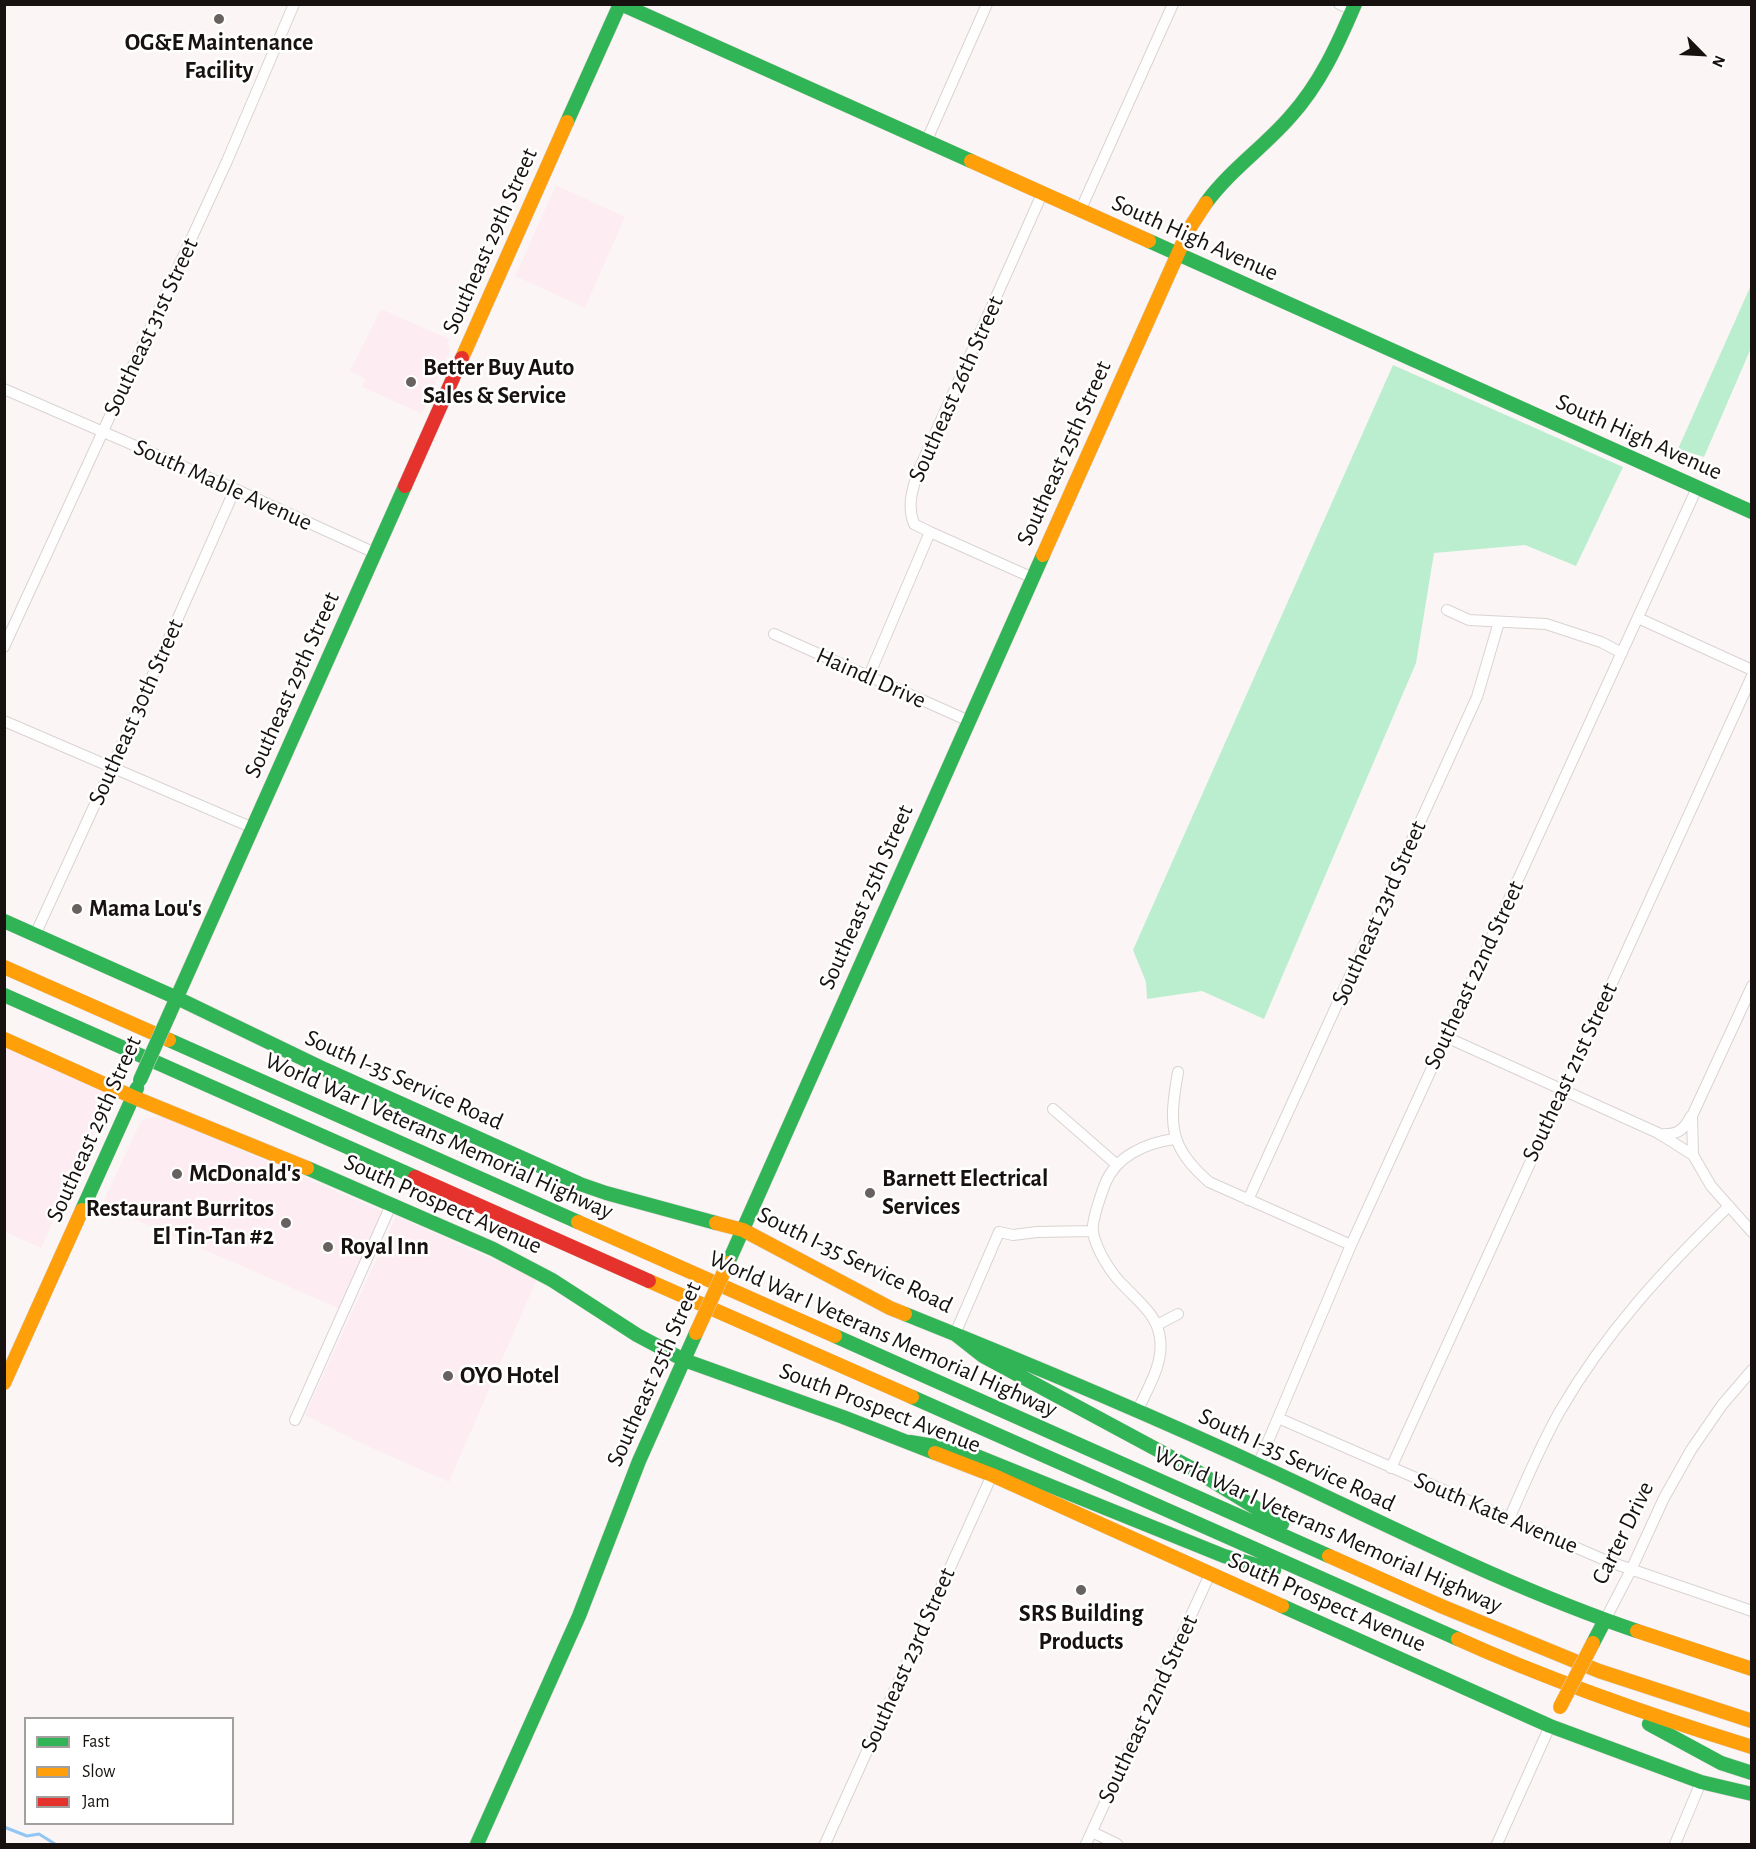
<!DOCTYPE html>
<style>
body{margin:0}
#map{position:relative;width:1756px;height:1849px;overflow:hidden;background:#fbf6f5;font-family:"Alegreya Sans",sans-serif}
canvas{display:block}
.frame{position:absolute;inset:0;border:6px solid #17120f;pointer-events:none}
.legend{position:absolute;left:24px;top:1717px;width:210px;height:108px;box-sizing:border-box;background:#fff;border:2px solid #a2a09f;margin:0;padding:8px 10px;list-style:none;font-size:18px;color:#17120f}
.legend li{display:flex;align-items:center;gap:12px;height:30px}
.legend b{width:30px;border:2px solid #a2a09f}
.north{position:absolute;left:1672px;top:24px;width:60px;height:60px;-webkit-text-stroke:4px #fff;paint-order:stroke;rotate:114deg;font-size:16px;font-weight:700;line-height:24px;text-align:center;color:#17120f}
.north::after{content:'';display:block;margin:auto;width:21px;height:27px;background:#17120f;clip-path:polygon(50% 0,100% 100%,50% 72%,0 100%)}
</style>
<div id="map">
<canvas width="1756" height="1849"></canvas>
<div class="frame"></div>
<ul class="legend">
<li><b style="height:8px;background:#30b455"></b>Fast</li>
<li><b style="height:8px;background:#ff9f0a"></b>Slow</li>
<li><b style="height:8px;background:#e5322d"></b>Jam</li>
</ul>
<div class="north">N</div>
</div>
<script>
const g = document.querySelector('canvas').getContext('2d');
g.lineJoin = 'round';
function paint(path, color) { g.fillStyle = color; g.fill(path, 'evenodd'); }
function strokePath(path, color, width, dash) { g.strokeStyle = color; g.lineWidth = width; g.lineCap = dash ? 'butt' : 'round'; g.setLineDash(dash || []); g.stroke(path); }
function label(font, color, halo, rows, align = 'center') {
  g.font = font + ' "Alegreya Sans",sans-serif'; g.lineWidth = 5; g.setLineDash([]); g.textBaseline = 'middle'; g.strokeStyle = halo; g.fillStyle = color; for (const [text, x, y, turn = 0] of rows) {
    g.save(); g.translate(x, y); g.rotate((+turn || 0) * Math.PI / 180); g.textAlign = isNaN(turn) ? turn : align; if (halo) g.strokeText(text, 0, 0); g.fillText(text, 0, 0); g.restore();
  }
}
paint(new Path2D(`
 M556,185L625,217L585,308L515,276Z
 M381,309L449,339L448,344L450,351L422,414L362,387L366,379L350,371Z
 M5,1046L104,1091L105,1096L97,1127L41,1248L5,1232Z
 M152,1117H163L202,1133L382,1211L340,1309L102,1205L138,1127L143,1119Z
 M396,1216L537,1279L449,1482L367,1446L305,1415Z`), '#fdedf3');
paint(new Path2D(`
 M1751,285V348L1704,457L1678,449Z
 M1393,365L1623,467L1576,566L1525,545L1434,553L1416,663L1264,1019L1202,991L1147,999L1146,982L1133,950Z`), '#bbeece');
strokePath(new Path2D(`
 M4,1827L27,1836L39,1834L55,1844`), '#91c6f4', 3);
const street = new Path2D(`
 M1339,4L1353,10
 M926,142L987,4
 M1080,211L1173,4
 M4,389L235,489L375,553
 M930,532L1033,578
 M1447,610L1469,620L1546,624L1601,642L1622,653
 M1638,618L1752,670
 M774,634L969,721
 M4,647L227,161L294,4
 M868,678L930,532L914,524C907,506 912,490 918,472L1042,194
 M4,721L253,828
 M35,935L112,767L235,489
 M1446,1037L1658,1133L1693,1155L1711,1186L1752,1232
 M1178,1072C1169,1124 1168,1146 1209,1182L1351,1245
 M1053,1109L1116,1164
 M1659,1134C1676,1135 1683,1132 1691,1116
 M1693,1155L1692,1116L1752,986
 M1248,1200L1477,697L1499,622
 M1157,1325L1178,1314
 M955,1334L999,1232L1013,1235L1037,1232L1092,1231
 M1137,1412C1147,1389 1164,1364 1160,1338C1157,1315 1140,1303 1125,1287C1112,1275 1096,1250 1093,1232C1091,1221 1101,1195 1105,1184C1116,1156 1146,1143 1174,1139
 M1278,1418L1607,1561L1752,1611
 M295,1420L391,1205
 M1258,1465L1351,1245L1697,488
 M1391,1468L1752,676
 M1509,1519C1525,1483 1540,1446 1560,1411C1605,1333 1664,1269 1729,1206
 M1605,1620L1631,1570L1664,1498L1691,1450L1722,1405L1752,1370
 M1092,1832L1117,1844
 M825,1844L992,1475
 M1086,1844L1210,1574
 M1497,1844L1550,1726
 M1675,1844L1701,1782`);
const fast = new Path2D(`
 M621,4L971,161
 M567,122L620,4
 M1206,203C1230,170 1264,147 1290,117C1320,84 1338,44 1355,4
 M1149,241L1752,512
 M4,921L177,998L324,1069L580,1184L606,1193L716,1223
 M4,995L415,1177
 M169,1015L405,486
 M169,1040L578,1222
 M307,1168L493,1249L552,1280L637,1335L684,1360L843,1417L935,1453
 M82,1210L137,1088
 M728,1263L1043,555
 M905,1314C1030,1364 1153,1416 1276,1473C1394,1528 1513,1589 1637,1631
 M955,1334L983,1356L1193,1469L1282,1524
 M835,1336L1329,1556
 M912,1397L1458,1639
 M910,1442L958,1450L974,1455L1224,1556L1274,1570
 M1282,1606L1550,1726L1701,1782L1752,1794
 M1593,1643L1605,1620
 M1649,1724L1721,1763L1752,1773
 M477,1844L579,1616L639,1461L696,1333`);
const slow = new Path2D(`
 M971,161L1149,241
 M462,358L567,122
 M1043,555L1189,229L1206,203
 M4,967L169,1040
 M4,1039L133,1097L307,1168
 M578,1222L835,1336
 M716,1223L743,1230L890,1308L905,1314
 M649,1281L912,1397
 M4,1383L82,1210
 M935,1453L992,1475L1282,1606
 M1329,1556L1441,1606L1599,1671L1752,1721
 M1637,1631L1752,1669
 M1458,1639C1553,1682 1652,1716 1752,1747`);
const jam = new Path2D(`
 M405,486L462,358
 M415,1177L649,1281`);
strokePath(street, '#d9d3d1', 12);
strokePath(fast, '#d9d3d1', 15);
strokePath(slow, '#d9d3d1', 15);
strokePath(jam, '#d9d3d1', 15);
strokePath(street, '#fefefe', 10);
strokePath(fast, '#30b455', 14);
strokePath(slow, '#ff9f0a', 14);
strokePath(jam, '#e5322d', 14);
const fastBridge = new Path2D(`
 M140,1080L169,1015`);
const slowBridge = new Path2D(`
 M696,1333L728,1263
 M1560,1707L1593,1643`);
strokePath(fastBridge, '#d9d3d1', 15, []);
strokePath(slowBridge, '#d9d3d1', 15, []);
strokePath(fastBridge, '#30b455', 14);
strokePath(slowBridge, '#ff9f0a', 14);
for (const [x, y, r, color] of [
 [219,19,6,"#676260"],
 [411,382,6,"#676260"],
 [77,909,6,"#676260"],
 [177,1174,6,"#676260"],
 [870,1193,6,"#676260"],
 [286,1223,6,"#676260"],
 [328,1247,6,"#676260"],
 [448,1376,6,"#676260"],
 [1081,1590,6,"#676260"]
]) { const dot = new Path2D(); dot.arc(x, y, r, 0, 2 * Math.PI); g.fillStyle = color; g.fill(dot); strokePath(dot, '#fff', 2); }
label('bold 24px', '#17120f', '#fff', [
 ["OG&E Maintenance",219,43,"center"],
 ["Facility",219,71,"center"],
 ["Better Buy Auto",423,368],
 ["Sales & Service",423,396],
 ["Mama Lou's",89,909],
 ["McDonald's",189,1174],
 ["Barnett Electrical",882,1179],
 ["Services",882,1207],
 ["Restaurant Burritos",274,1209,"right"],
 ["El Tin-Tan #2",274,1237,"right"],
 ["Royal Inn",340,1247],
 ["OYO Hotel",460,1376],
 ["SRS Building",1081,1614,"center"],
 ["Products",1081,1642,"center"]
], 'left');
label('24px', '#17120f', '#fff', [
 ["South High Avenue",1195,238,24],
 ["Southeast 29th Street",490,241,-66],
 ["Southeast 31st Street",151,327,-65],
 ["Southeast 26th Street",956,389,-66],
 ["South High Avenue",1639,437,24],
 ["Southeast 25th Street",1064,453,-66],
 ["South Mable Avenue",223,485,24],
 ["Haindl Drive",871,678,24],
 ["Southeast 29th Street",292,685,-66],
 ["Southeast 30th Street",136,712,-66],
 ["Southeast 25th Street",866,897,-66],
 ["Southeast 23rd Street",1379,913,-66],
 ["Southeast 22nd Street",1474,975,-65],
 ["Southeast 21st Street",1570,1072,-65],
 ["South I-35 Service Road",404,1080,24],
 ["Southeast 29th Street",94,1129,-66],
 ["World War I Veterans Memorial Highway",439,1136,24],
 ["South Prospect Avenue",443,1204,24],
 ["South I-35 Service Road",855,1260,26],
 ["World War I Veterans Memorial Highway",883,1334,24],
 ["Southeast 25th Street",654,1374,-66],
 ["South Prospect Avenue",880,1408,21],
 ["South I-35 Service Road",1297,1460,25],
 ["South Kate Avenue",1496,1513,23],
 ["World War I Veterans Memorial Highway",1328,1530,24],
 ["Carter Drive",1623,1533,-64],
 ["South Prospect Avenue",1327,1602,24],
 ["Southeast 23rd Street",908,1660,-66],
 ["Southeast 22nd Street",1148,1709,-65]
]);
</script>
